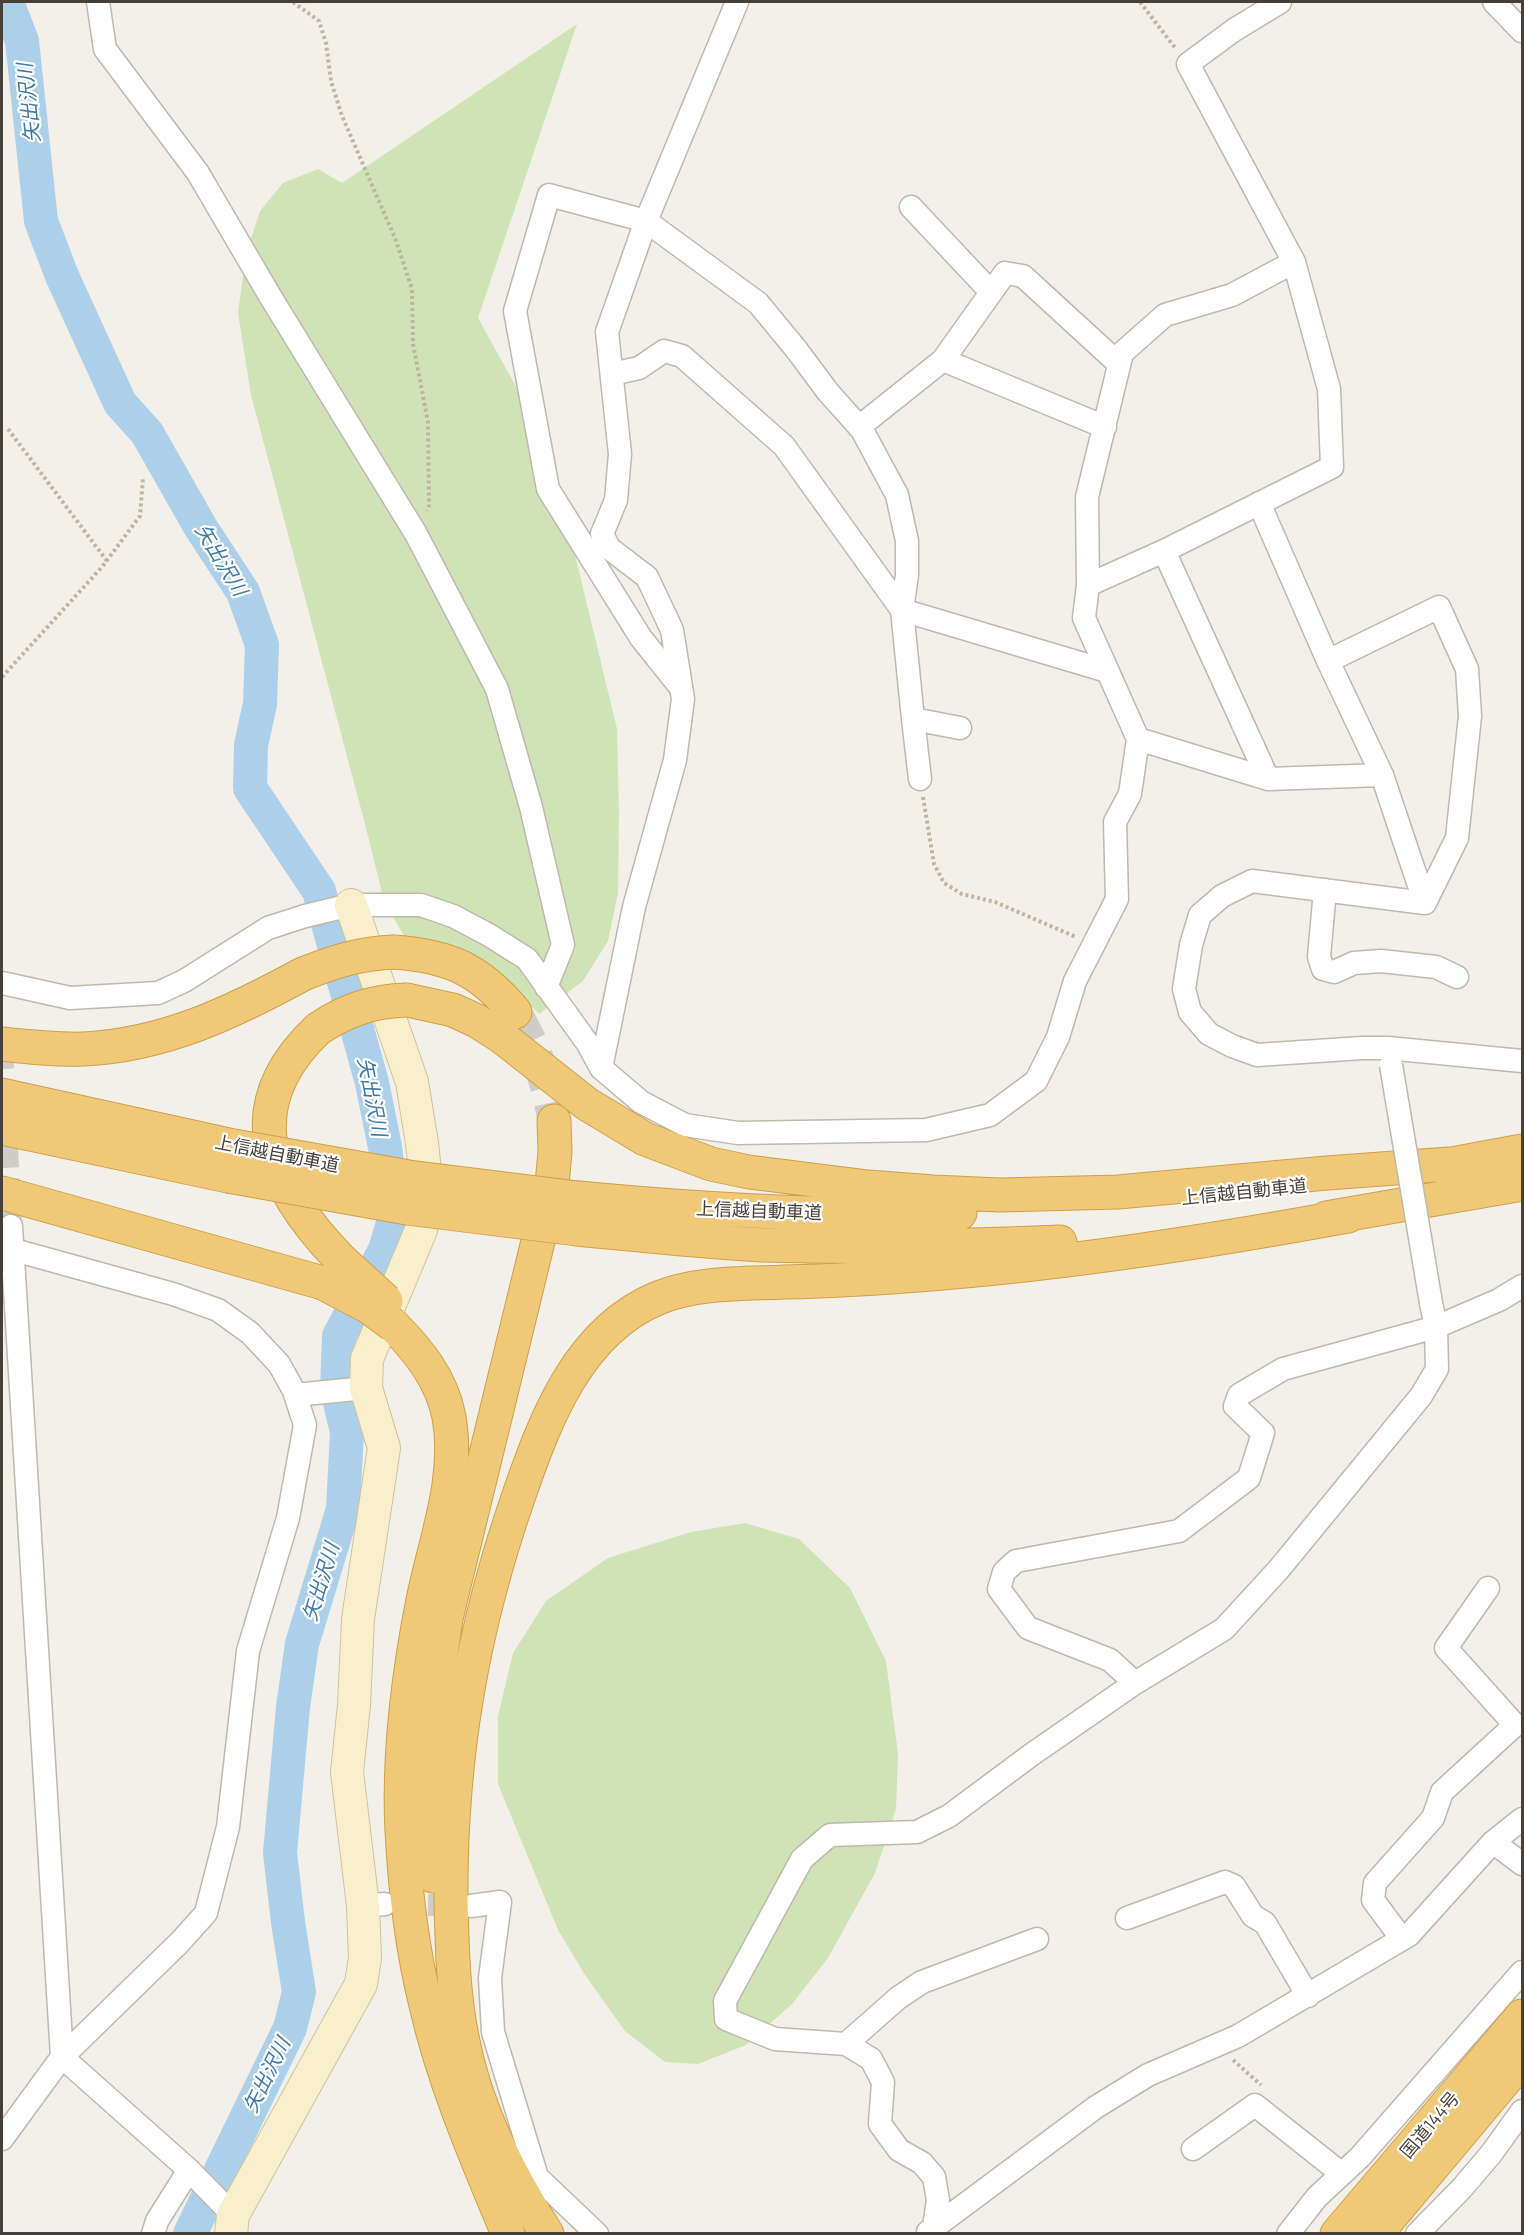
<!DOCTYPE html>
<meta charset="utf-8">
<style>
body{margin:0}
#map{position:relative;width:1524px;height:2235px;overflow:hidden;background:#f3f0ea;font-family:Barlow,sans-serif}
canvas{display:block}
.frame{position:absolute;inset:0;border:3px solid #464138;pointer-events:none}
</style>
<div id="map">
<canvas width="1524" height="2235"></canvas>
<div class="frame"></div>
</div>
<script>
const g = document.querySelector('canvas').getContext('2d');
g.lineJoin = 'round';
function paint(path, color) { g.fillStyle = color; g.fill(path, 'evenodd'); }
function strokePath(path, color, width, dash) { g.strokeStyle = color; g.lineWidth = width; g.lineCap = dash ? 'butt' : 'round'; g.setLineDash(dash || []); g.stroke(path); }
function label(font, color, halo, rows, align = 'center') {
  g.font = font + ' Barlow,"Noto Sans JP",sans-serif'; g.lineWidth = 4.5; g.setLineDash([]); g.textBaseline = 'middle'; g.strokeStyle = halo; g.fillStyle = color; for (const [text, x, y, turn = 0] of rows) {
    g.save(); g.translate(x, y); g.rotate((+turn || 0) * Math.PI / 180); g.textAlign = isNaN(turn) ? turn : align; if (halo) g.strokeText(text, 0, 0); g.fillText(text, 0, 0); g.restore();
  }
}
paint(new Path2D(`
 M577,24L478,318L533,417L576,559L617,729L619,814L618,893L608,941L583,981L539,1014L502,976L453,948L404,936L384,901L365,824L251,395L238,313L246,254L260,211L283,183L318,169L342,183Z
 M745,1523L799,1539L850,1588L886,1661L898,1754L896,1809L875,1873L828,1958L792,2004L746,2045L698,2064L665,2062L625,2031L585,1975L558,1930L498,1784V1716L513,1653L546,1601L608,1558L691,1532Z`), '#cfe3b6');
strokePath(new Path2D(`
 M7,2L22,41L41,221L62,276L120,403L147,433L201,528L243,592L262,645L260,704L251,745L250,788L319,891L372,1083L385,1147L394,1220L385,1250L339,1336L337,1390L347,1432L343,1509L302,1644L293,1707L280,1853L288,1922L299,1992L290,2028L190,2234`), '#acd0ea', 34);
strokePath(new Path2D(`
 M2,1047L11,1226
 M395,1904L464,1906`), '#d0cdc6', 22, [22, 11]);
strokePath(new Path2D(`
 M515,1012C535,1047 548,1082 554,1121`), '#d0cdc6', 33, [33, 16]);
const street = new Path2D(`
 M98,2L105,49L198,173L270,296L416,534L497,689L531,807L563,945L546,987
 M1494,2L1522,31
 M911,207L991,292
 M943,360L1005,273L1023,276L1119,364
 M612,374L639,368L664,351L682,356L784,446L902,610L907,575V541L897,495L862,430L828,392L796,349L758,303L646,221L549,195L515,311L548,489L641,638L681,688
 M859,427L943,360L1105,427
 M1259,503L1328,661L1382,775L1425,903
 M1164,551L1268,779
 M1088,585L1164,551L1332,467L1329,389L1294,262L1188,64L1234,30L1280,2
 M1328,661L1439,607L1467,669L1470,716L1457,838L1425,903
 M913,719L920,779
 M960,728L913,719L902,610L1107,671
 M1138,739L1268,779L1382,775
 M1325,890L1319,957L1323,969L1334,972L1354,963L1381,961L1436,967L1457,977
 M1425,903L1252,881L1222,896L1200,915L1191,945L1184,989L1190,1012L1209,1034L1232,1046L1257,1055L1362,1048H1388L1522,1061
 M2,983L70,998L158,993L184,981L268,928L305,916L351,905H421L453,916L489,935L527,959L588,1044L601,1068L641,1102L685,1125L738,1133L926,1130L990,1115L1036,1081L1058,1037L1075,981L1117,899L1115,822L1130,794L1138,739L1084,618L1088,585L1087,497L1122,353L1165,315L1232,295L1294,262
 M601,1068L634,907L675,760L683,699L672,630L647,577L609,548L602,534L616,500L620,454L607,332L646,221L737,2
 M11,1226L62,2057L189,2170L233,2215
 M295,1395L366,1388
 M1135,1683L1110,1660L1028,1628L999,1589L1004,1572L1016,1561L1179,1531L1249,1478L1263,1433L1235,1406L1239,1395L1283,1369L1436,1327L1499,1300L1522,1286
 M1493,1842L1522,1819
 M363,1906L385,1904
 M471,1906L500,1902L490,1978L493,2032L537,2177L597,2234
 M1127,1918L1225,1882L1234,1886L1253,1916L1265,1923L1308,1996
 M1402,1939L1373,1900L1375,1883L1433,1818L1442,1792L1515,1725L1446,1648L1488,1588
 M846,2044L898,1998L922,1982L1037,1939
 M2,2139L62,2057L180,1942L206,1913L228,1827L248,1651L288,1518L305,1425L294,1391L279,1364L250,1333L218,1310L173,1294L14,1250
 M1193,2149L1255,2105L1342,2174
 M934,2227L938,2200L934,2177L922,2163L899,2150L880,2124L883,2082L871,2059L846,2044L775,2039L726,2019L725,2001L802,1859L830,1835L917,1832L949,1816L1031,1755L1135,1683L1224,1629L1279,1569L1421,1396L1437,1369L1436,1327L1431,1303
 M928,2232L1096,2107L1148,2075L1238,2036L1409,1935L1493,1842L1522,1864
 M153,2234L157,2221L189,2170
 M1288,2234L1317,2197L1360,2157L1522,1972
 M1417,2234L1462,2188L1491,2154L1522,2111`);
const secondary = new Path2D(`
 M231,2234L233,2215L361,1984L365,1958L363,1906L347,1772L354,1705L358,1619L384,1448L366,1388L367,1359L421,1230L427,1190L422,1143L412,1082L351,905`);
const highway = new Path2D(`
 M394,952C449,956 479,969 515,1012
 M407,1000L453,1010L477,1021L502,1037L587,1104L645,1139L711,1164L749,1172L868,1187L933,1192L1000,1195L1118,1192L1327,1173L1463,1163
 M318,1029C233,1109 271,1188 341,1260
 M2,1044C29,1047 56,1050 84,1049C165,1045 233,1012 303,974
 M2,1095L234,1146
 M2,1128L228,1176
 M1441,1166L1522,1151
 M2,1193L323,1283
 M578,1198C705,1210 833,1218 960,1213
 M1326,1218L1522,1184
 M577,1229C639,1235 701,1242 763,1245C862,1248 961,1246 1060,1242
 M393,1325C419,1351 442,1380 449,1417C460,1479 435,1540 423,1600C408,1676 398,1753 402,1831C405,1889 412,1949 426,2005C444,2084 477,2159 508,2234
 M433,1876L428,1789L430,1733L446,1618L552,1184L555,1152L554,1121
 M547,2234C509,2175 475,2107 462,2037C453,1993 452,1945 451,1900C450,1757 472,1630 519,1495C545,1420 578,1331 658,1298C698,1282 743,1284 785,1282C834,1281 883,1278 931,1274C1072,1263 1210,1241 1348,1216
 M1337,2234L1522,2016
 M1376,2234L1522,2060`);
strokePath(street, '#beb8ad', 25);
strokePath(secondary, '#cec29d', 34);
strokePath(highway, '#cf9e48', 35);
strokePath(new Path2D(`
 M293,2L319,21L326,43L331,81L342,116L395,238L412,289L413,344L428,422L429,506L427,511
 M1140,2L1176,49
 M8,429L107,561
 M2,677L102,567L140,516L143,477
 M923,797L934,864L944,883L962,894L995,902L1076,937
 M1233,2060L1261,2085`), '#beb4a0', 4, [3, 3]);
strokePath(street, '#fff', 22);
strokePath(secondary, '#faefcd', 32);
strokePath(highway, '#f0c978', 33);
const streetBridge = new Path2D(`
 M1391,1065L1431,1303`);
const highwayBridge = new Path2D(`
 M303,974C333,962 361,953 394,952
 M318,1029C346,1010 373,1001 407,1000
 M234,1146L409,1177L578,1198
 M228,1176L407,1208L577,1229
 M341,1260L386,1301
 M323,1283L369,1307L393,1325`);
strokePath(streetBridge, '#beb8ad', 25, []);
strokePath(highwayBridge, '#cf9e48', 35, []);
strokePath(streetBridge, '#fff', 22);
strokePath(highwayBridge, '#f0c978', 33);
label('18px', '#464138', '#fff', [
 ["上信越自動車道",277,1154,11],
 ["上信越自動車道",1244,1192,-6],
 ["上信越自動車道",759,1211,2],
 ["国道144号",1430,2125,-50]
]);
label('italic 20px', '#3b79a8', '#fff', [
 ["矢出沢川",29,103,-96],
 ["矢出沢川",221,560,59],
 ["矢出沢川",372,1097,79],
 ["矢出沢川",321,1582,-73],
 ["矢出沢川",267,2075,-64]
]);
</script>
